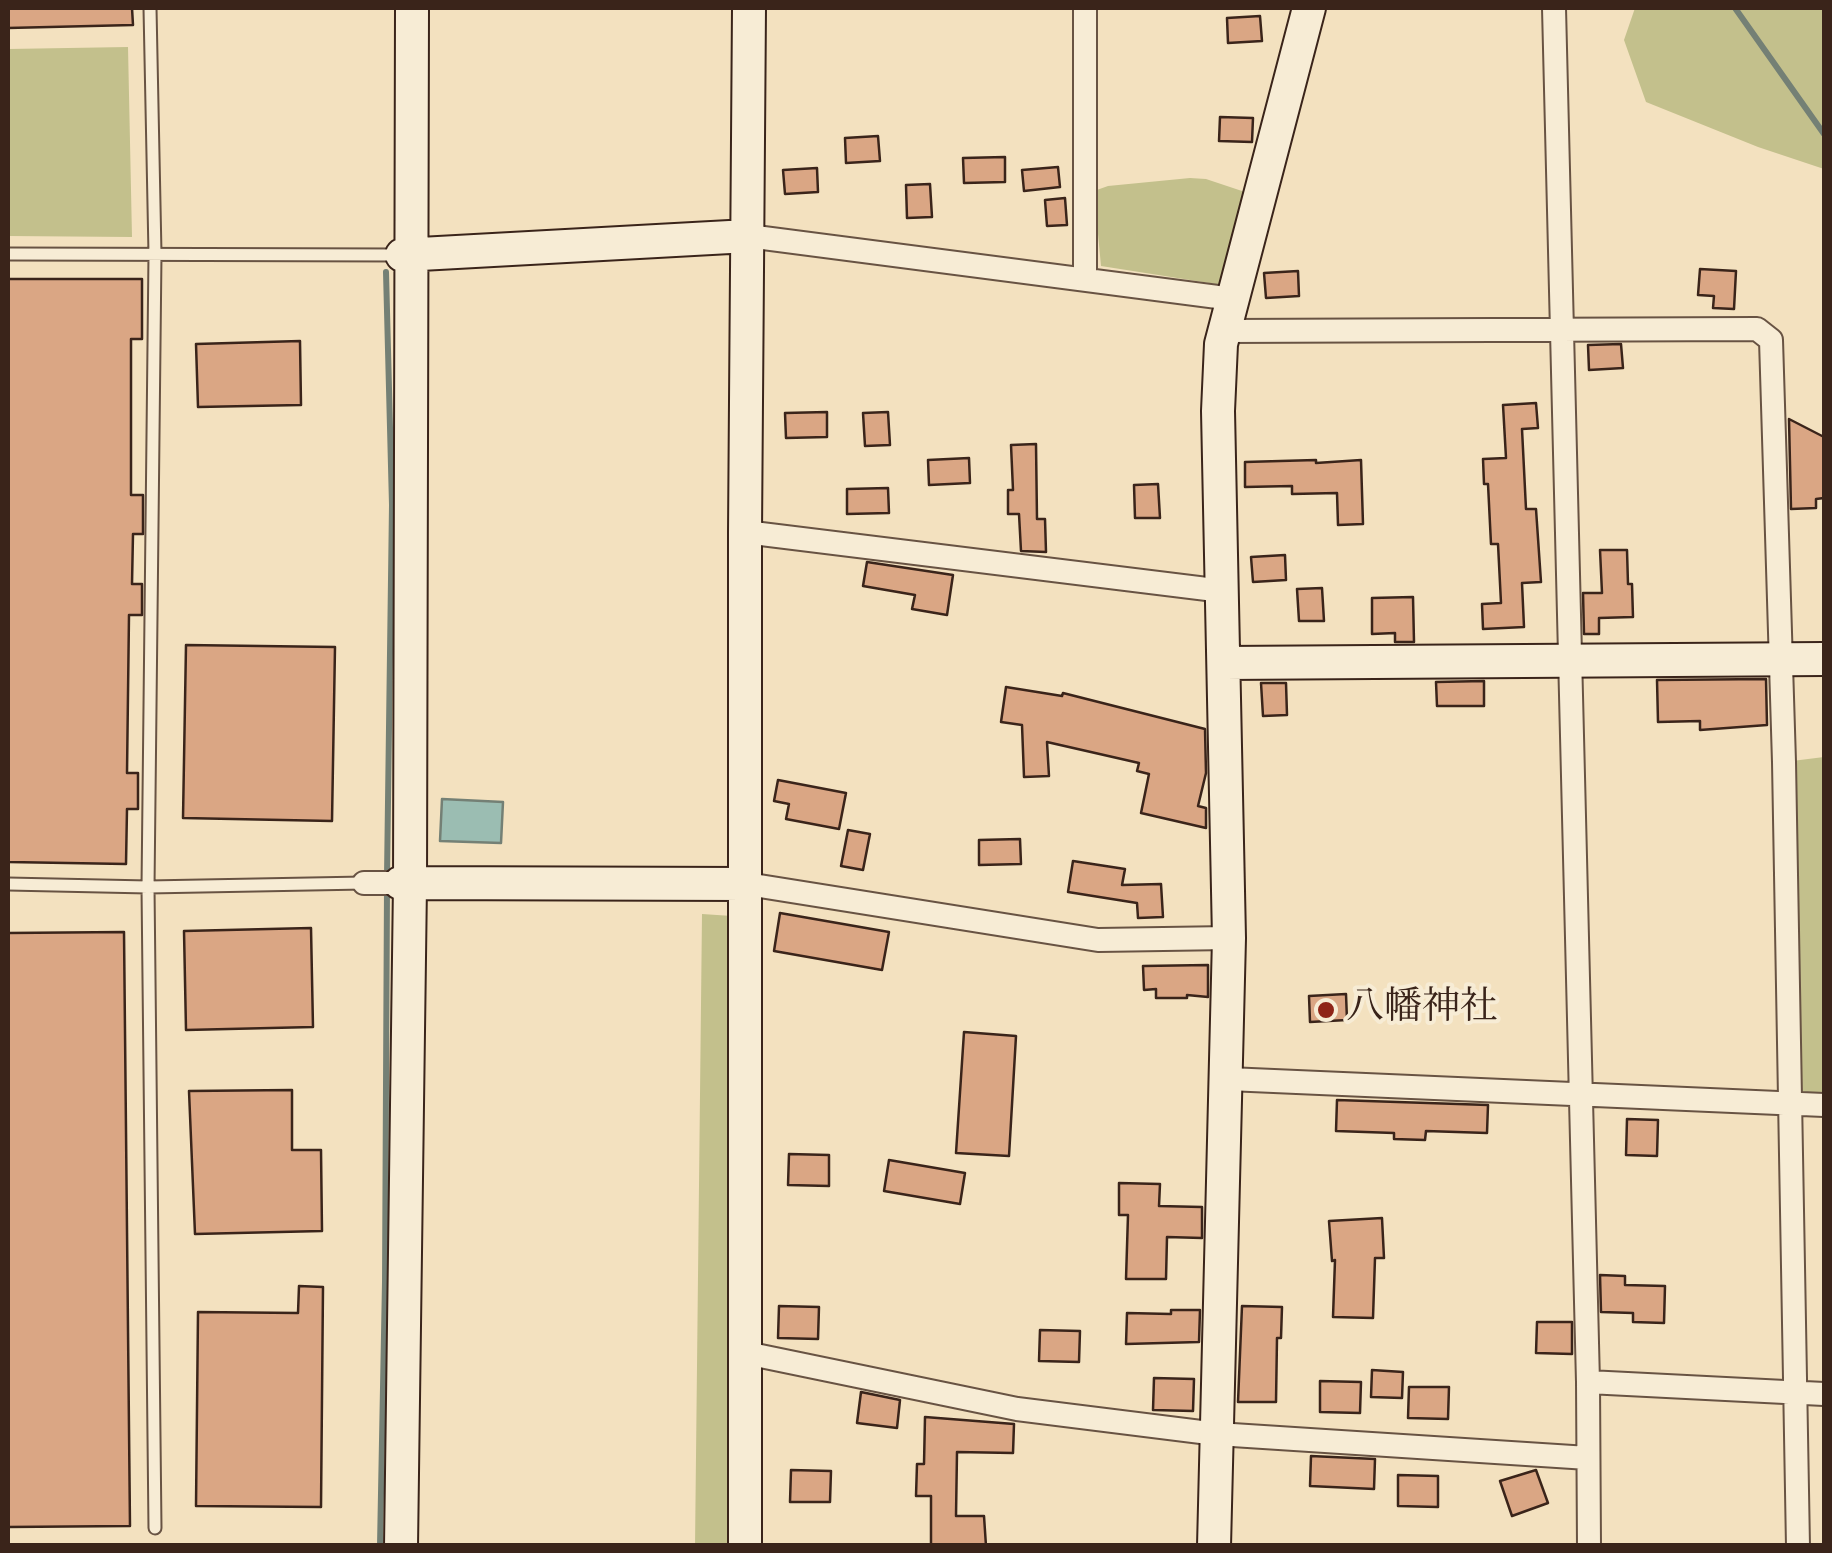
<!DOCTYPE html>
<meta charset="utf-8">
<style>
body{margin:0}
#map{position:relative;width:1832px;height:1553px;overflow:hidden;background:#f3e1bf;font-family:"IM FELL DW Pica",serif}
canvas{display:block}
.frame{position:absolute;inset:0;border:10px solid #3a241a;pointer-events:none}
</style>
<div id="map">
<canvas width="1832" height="1553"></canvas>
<div class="frame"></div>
</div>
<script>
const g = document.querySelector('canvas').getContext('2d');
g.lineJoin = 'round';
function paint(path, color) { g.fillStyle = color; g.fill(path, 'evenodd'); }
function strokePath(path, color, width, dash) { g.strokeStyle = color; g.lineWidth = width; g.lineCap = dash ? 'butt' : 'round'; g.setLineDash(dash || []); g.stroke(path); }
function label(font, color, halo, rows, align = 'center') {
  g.font = font + ' "IM FELL DW Pica","Noto Serif JP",serif'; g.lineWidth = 8; g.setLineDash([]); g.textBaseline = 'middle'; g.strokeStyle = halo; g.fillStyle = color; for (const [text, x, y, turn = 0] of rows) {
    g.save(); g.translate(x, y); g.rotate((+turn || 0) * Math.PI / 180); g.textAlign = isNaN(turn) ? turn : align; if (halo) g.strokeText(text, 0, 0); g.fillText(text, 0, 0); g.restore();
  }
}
paint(new Path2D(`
 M1635,8H1824V169L1758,147L1646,102L1624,40Z
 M128,47L132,237L8,236V49Z
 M1190,178L1206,179L1248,193L1222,285L1101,266L1094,191L1108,186Z
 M1824,757V1105L1790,1104L1784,762Z
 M702,914L747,917L745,1545L695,1546Z`), '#c3c08c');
const water = new Path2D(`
 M442,799L503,802L501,843L440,841Z`);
paint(water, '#9bbdb2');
strokePath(water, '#748075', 2.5);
strokePath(new Path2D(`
 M1735,8L1824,134
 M386,272L392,505L387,876
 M380,1546L385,1282L387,888`), '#748075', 6);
const building = new Path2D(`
 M8,8H132L133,25L8,28Z
 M1260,16L1262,41L1228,43L1227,18Z
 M1220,117L1253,118L1252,142L1219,141Z
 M878,136L880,161L846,163L845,138Z
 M1005,157V182L964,183L963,158Z
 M1058,167L1060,187L1024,191L1022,170Z
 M817,168L818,192L785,194L783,170Z
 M930,184L932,217L907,218L906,185Z
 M1065,198L1067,225L1047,226L1045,200Z
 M1700,269L1736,271L1734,309L1713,308L1714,296L1698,295Z
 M1298,271L1299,296L1266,298L1264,273Z
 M8,279H142V339H131V495H143V534H133L132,584H142V615H129L127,773H138V809H127L126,864L8,862Z
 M300,341L301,405L198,407L196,344Z
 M1621,344L1623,368L1589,370L1588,345Z
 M1536,403L1538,428L1522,429L1526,509H1536L1541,582L1522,583L1524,627L1483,629L1482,604L1501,603L1498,544H1491L1488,484H1484L1483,459L1506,458L1503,405Z
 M827,412V437L786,438L785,413Z
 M888,412L890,445L865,446L863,413Z
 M1789,419L1824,437V498L1816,499V508L1791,509Z
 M1036,444L1037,519H1045L1046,552L1021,551L1019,514H1008V490H1013L1011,445Z
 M969,458L970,483L929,485L928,460Z
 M1316,460V463L1361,460L1363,524L1338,525L1337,493L1292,494V486L1245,487V462Z
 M1158,484L1160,518H1135L1134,485Z
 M888,488L889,513L847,514V489Z
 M1600,550H1627L1628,584H1632L1633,617L1599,618V634H1584L1583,593H1602Z
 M1285,555L1286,580L1253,582L1251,557Z
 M867,562L953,575L947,615L912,609L915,595L863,586Z
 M1322,588L1324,621H1299L1297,589Z
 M1413,597L1414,642H1395V633L1372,634V598Z
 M186,645L335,647L332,821L183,818Z
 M1766,679L1767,725L1700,730V721L1658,722L1657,680Z
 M1484,681V706H1437L1436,682Z
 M1261,683H1286L1287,715L1263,716Z
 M1006,687L1062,696L1063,693L1205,729L1206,773L1198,806L1206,808V828L1141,813L1149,774L1137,771L1139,763L1047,742L1049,776L1024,777L1022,725L1001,722Z
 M778,780L846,793L839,829L786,819L789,804L774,801Z
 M848,830L870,834L863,870L841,866Z
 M1020,839L1021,864L979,865V840Z
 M1073,861L1125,869L1122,885L1161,884L1163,917L1138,918L1137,903L1068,892Z
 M780,913L889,932L882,970L774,951Z
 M311,928L313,1027L186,1030L184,931Z
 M124,932L130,1526L8,1527V933Z
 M1208,965V997L1187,995V998H1156V989L1144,990L1143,966Z
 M1346,994L1347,1020L1310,1022L1309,996Z
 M964,1032L1016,1036L1009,1156L956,1153Z
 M292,1090V1150H321L322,1231L195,1234L189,1091Z
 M1337,1100L1488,1105L1487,1133L1426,1131L1425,1140L1394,1139V1133L1336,1131Z
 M1627,1119L1658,1120L1657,1156L1626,1155Z
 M789,1154L829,1155V1186L788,1185Z
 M889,1160L965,1173L960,1204L884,1191Z
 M1119,1183L1160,1184L1159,1206L1202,1207V1238L1167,1237L1166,1279H1126L1128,1215H1119Z
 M1382,1218L1384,1258H1375L1373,1318L1333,1317L1335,1260L1332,1261L1329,1221Z
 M1600,1275L1625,1276V1285L1665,1286L1664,1323L1633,1322V1313L1601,1312Z
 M299,1286L323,1287L321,1507L196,1506L198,1312L298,1313Z
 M779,1306L819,1307L818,1339L778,1338Z
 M1242,1306L1282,1307L1281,1338H1277L1276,1402H1238Z
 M1171,1310H1200L1199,1342L1126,1344L1127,1313L1171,1314Z
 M1537,1322H1572V1354L1536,1353Z
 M1040,1330L1080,1331L1079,1362L1039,1361Z
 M1372,1370L1403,1372L1402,1398L1371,1397Z
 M1154,1378L1194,1379L1193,1411L1153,1410Z
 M1320,1381L1361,1382L1360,1413L1320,1412Z
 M1409,1387H1449L1448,1419L1408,1418Z
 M861,1392L900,1400L897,1428L857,1423Z
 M925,1417L1014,1424L1013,1453L957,1452L956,1516H984L986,1546H931V1496H916L917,1464H924Z
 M1311,1456L1375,1459L1374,1489L1310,1486Z
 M791,1470L831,1471L830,1502H790Z
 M1536,1470L1548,1503L1512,1516L1500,1481Z
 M1398,1475L1438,1476V1507L1398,1506Z`);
paint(building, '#daa684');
strokePath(building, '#3a241a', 2.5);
const lane = new Path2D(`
 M150,8L155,254L148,887L155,1528
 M8,254L398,255
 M8,884L148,887L364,883`);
const street = new Path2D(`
 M1085,8V278
 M1554,8L1588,1382L1589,1546
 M748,236L1233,299
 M1225,331L1757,329L1771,340L1784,762L1798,1546
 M745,532L1223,591
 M364,883H400
 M747,884L1098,940L1229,938
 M1228,1079L1824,1105
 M746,1353L1017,1409L1217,1434L1588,1458
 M1588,1382L1824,1394`);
const secondary = new Path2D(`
 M402,255L748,236
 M1225,663L1824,659
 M400,883L747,884
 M401,1546L410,884L412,8
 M745,1546V532L749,8
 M1214,1546L1229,938L1218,411L1221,344L1309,8`);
strokePath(lane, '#685343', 15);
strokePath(street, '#685343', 26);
strokePath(secondary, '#3a241a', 36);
strokePath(lane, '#f7ecd5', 11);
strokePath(street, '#f7ecd5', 22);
strokePath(secondary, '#f7ecd5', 32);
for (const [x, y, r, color] of [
 [1326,1010,10,"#8f2418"]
]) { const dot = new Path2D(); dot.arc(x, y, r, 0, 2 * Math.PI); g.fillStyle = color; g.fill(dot); strokePath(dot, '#f7ecd5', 4); }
label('38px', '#3a241a', '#f7ecd5', [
 ["八幡神社",1346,1010]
], 'left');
</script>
